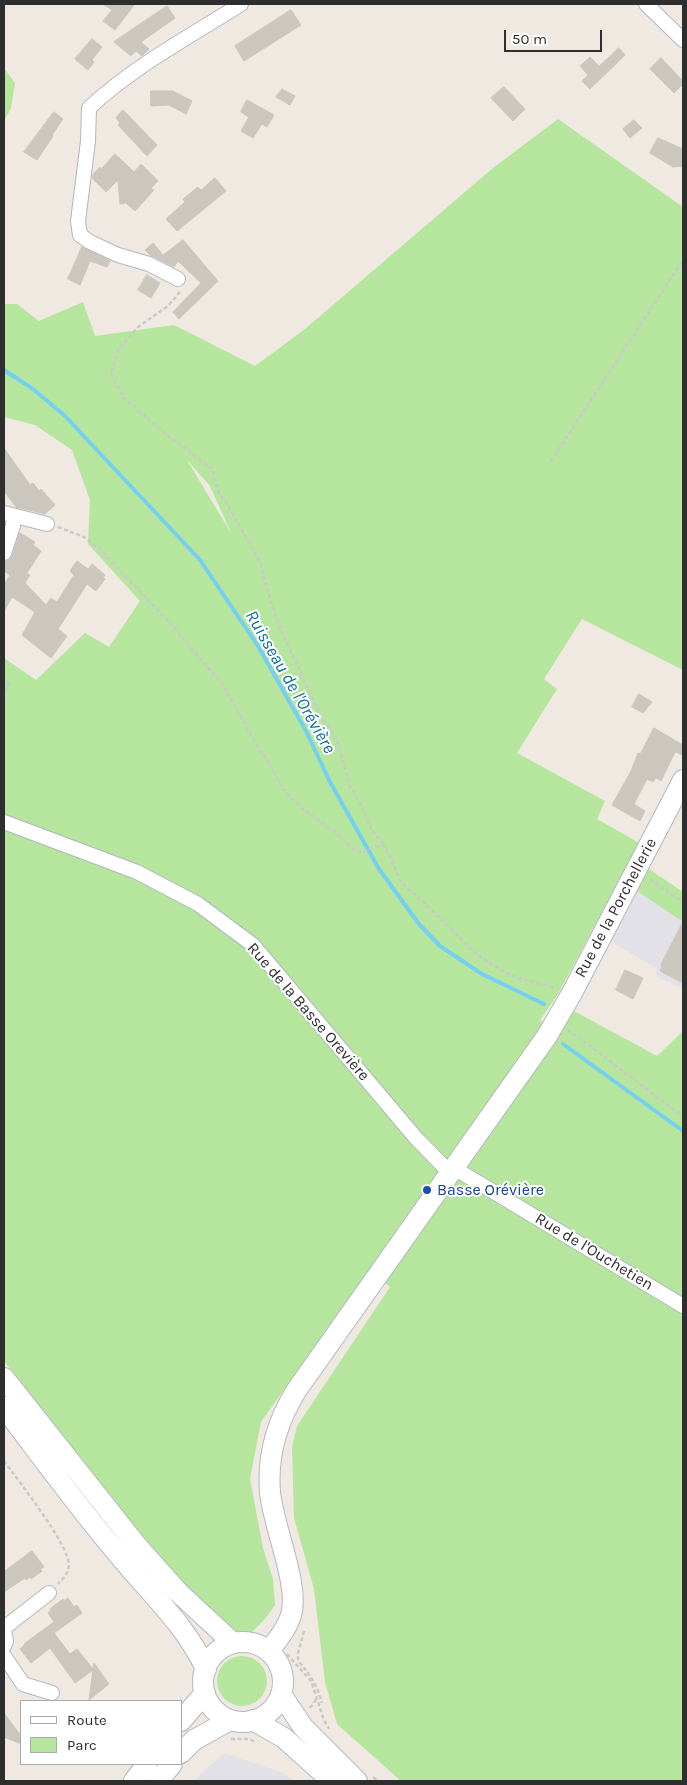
<!DOCTYPE html>
<meta charset="utf-8">
<style>
body{margin:0}
#map{position:relative;width:687px;height:1785px;overflow:hidden;background:#efe9e1;font-family:Karla,sans-serif}
canvas{display:block}
.frame{position:absolute;inset:0;border:5px solid #2e2e2e;pointer-events:none}
.legend{position:absolute;left:20px;top:1700px;width:162px;height:65px;box-sizing:border-box;background:#fff;border:1px solid #ababab;margin:0;padding:6px 9px;list-style:none;font-size:15px;color:#2e2e2e}
.legend li{display:flex;align-items:center;gap:10px;height:25px}
.legend b{width:25px;border:1px solid #ababab}
.scale{position:absolute;left:504px;top:30px;width:98px;height:22px;box-sizing:border-box;border:2px solid #2e2e2e;border-top:0;padding-left:6px;font-size:15px;line-height:18px;white-space:nowrap;color:#2e2e2e;-webkit-text-stroke:4px #fff;paint-order:stroke}
</style>
<div id="map">
<canvas width="687" height="1785"></canvas>
<div class="frame"></div>
<ul class="legend">
<li><b style="height:6px;background:#fff"></b>Route</li>
<li><b style="height:14px;background:#b6e59e"></b>Parc</li>
</ul>
<div class="scale">50 m</div>
</div>
<script>
const g = document.querySelector('canvas').getContext('2d');
g.lineJoin = 'round';
function paint(path, color) { g.fillStyle = color; g.fill(path, 'evenodd'); }
function strokePath(path, color, width, dash) { g.strokeStyle = color; g.lineWidth = width; g.lineCap = dash ? 'butt' : 'round'; g.setLineDash(dash || []); g.stroke(path); }
function label(font, color, halo, rows, align = 'center') {
  g.font = font + ' Karla,sans-serif'; g.lineWidth = 4; g.setLineDash([]); g.textBaseline = 'middle'; g.strokeStyle = halo; g.fillStyle = color; for (const [text, x, y, turn = 0] of rows) {
    g.save(); g.translate(x, y); g.rotate((+turn || 0) * Math.PI / 180); g.textAlign = isNaN(turn) ? turn : align; if (halo) g.strokeText(text, 0, 0); g.fillText(text, 0, 0); g.restore();
  }
}
paint(new Path2D(`
 M637,891L683,922V989L656,976L657,969L611,941Z
 M224,1753L281,1772L295,1781H193Z`), '#e3e1e8');
paint(new Path2D(`
 M4,68L15,83L11,108L4,121Z
 M558,119L683,207V670L582,619L544,679L557,689L517,753L605,801L597,819L639,843L558,994L540,1020L559,1035L574,1011L657,1056L683,1031V1781H401L337,1724L325,1682L314,1589L294,1518L292,1447L297,1426L390,1287L369,1270L261,1422L250,1479L263,1548L273,1579L275,1605L265,1619L249,1635L234,1632L214,1617L171,1570L103,1489L4,1361V658L36,680L85,633L109,647L140,601L88,544L90,500L72,450L35,425L4,417V304H17L39,321L83,302L95,336L174,325L255,366L305,329L493,168ZM187,460L210,486L231,533Z
 M649,869L683,892V922L637,891Z
 M217 1681a25 25 0 1 1 50 0a25 25 0 1 1-50 0Z`), '#b6e59e');
strokePath(new Path2D(`
 M4,370L33,389L65,416L200,560L258,646L306,731L330,782L379,869L419,924L440,946L482,974L544,1004
 M563,1044L683,1131`), '#75cff0', 4);
const building = new Path2D(`
 M103,4H135L115,30L103,21L112,10Z
 M167,6L175,18L141,42L149,49L142,56L136,51L131,56L114,42Z
 M291,10L301,25L244,61L235,46Z
 M92,39L102,47L92,60L94,62L88,70L75,59Z
 M619,48L625,55L590,89L582,81L588,75L580,66L590,57L599,66Z
 M661,58L683,81V84L674,93L650,69Z
 M504,87L525,109L513,121L491,98Z
 M282,89L295,96L290,105L276,97Z
 M151,91H173L192,101L186,114L169,105L151,106Z
 M247,100L274,115L267,127L262,124L253,138L241,131L249,117L241,112Z
 M123,110L157,145L147,156L118,125L120,123L116,118Z
 M54,112L63,119L52,135L53,136L37,160L24,152Z
 M634,120L642,128L630,138L623,129Z
 M658,138L683,149V166L673,167L650,153Z
 M115,154L134,172L141,164L158,181L151,188L154,190L135,211L126,203L120,204L118,180L106,192L92,178L93,174L100,167L101,169Z
 M215,178L226,191L177,231L166,219L185,202L183,199L198,187L201,190Z
 M183,240L218,281L179,319L173,312L201,283L178,261L174,267L150,255L145,250L153,243L163,255Z
 M82,247L110,261L107,267L90,261L80,285L68,279Z
 M147,275L160,283L151,298L138,290Z
 M4,448L30,485L33,483L39,491L41,489L55,505L45,514L16,507L4,491Z
 M20,533L35,542L33,545L41,551L27,573L30,575L25,583L46,605L51,598L57,602L74,575L70,571L77,561L88,569L92,564L105,575L103,578L105,579L96,591L87,584L58,629L67,636L51,658L22,635L35,612L12,597L4,611V585L10,575L4,571V565L5,562L9,560L12,556Z
 M639,694L652,702L643,713L632,707Z
 M654,728L683,745V755L675,752L661,781L656,778L653,782L647,779L634,804L645,811L640,821L612,805L631,771L638,753L640,754Z
 M683,922V983L660,971L662,966L661,965Z
 M625,970L643,978L633,999L616,990Z
 M32,1551L44,1567L40,1569L42,1571L31,1579L30,1577L26,1580L25,1578L4,1592V1572Z
 M68,1598L74,1607L77,1605L82,1613L54,1633L70,1654L77,1649L93,1669L94,1663L109,1684L89,1700L93,1670L75,1683L50,1648L31,1663L20,1649L25,1644V1643L54,1622L48,1613L51,1611L50,1609L63,1599L64,1601Z
 M4,1713L21,1736V1744L4,1737Z`);
paint(building, '#cbc7bf');
strokePath(building, '#cbc5ba', 1);
const street = new Path2D(`
 M646,4L683,40
 M178,279L149,264L118,255L90,242L80,235L78,221L88,141L89,108C134,66 189,37 241,4
 M4,513L47,524
 M4,553L13,526L14,516
 M4,822L137,872L198,904L253,945L415,1137L450,1173
 M454,1168L683,1306
 M4,1628L49,1593
 M4,1630L6,1641L4,1646
 M4,1656L23,1684L52,1693`);
const secondary = new Path2D(`
 M4,1378L137,1546L178,1592L233,1643
 M4,1407C43,1459 81,1511 123,1560C153,1596 186,1626 206,1669
 M203 1682a40 40 0 1 1 80 0a40 40 0 1 1-80 0Z
 M269,1650C278,1640 287,1629 291,1615C300,1586 273,1526 270,1492C267,1455 277,1422 296,1391L547,1036L572,993L683,780
 M281,1694L303,1727L357,1781
 M253,1720L284,1738L332,1781
 M181,1721L205,1693
 M181,1753L194,1740L230,1720
 M134,1781L147,1764
 M158,1781L172,1764`);
strokePath(street, '#b4b7c1', 16);
strokePath(secondary, '#b4b7c1', 22);
strokePath(new Path2D(`
 M180,292L168,306L138,327L118,350L111,374L124,398L161,430L212,469L220,495L226,502L260,562L270,600L281,630L322,719L337,739L349,785L359,801L371,828L385,846
 M551,461L683,260
 M58,527L84,537L100,549L168,621L223,685L259,749L271,766L282,788L304,810L339,835L352,848L359,852L365,851L373,847L385,846L401,882L438,916L478,956L512,976L556,988
 M4,692L11,681
 M650,879L683,902
 M567,1030L581,1039L683,1117
 M4,1461C18,1480 68,1544 69,1564C69,1573 63,1579 58,1584
 M304,1631L298,1653V1661C310,1674 317,1685 322,1703
 M287,1654L311,1681L324,1720L329,1729
 M310,1708L317,1698
 M231,1739H249L255,1742
 M373,1777L378,1781`), '#c9c9c9', 2.5, [4, 2.5]);
strokePath(street, '#fff', 14);
strokePath(secondary, '#fff', 20);
for (const [x, y, r, color] of [
 [427,1190,5,"#1a4fb4"]
]) { const dot = new Path2D(); dot.arc(x, y, r, 0, 2 * Math.PI); g.fillStyle = color; g.fill(dot); strokePath(dot, '#fff', 2); }
label('16px', '#2e2e2e', '#fff', [
 ["Rue de la Porchellerie",616,908,-62],
 ["Rue de la Basse Orevière",308,1012,49],
 ["Rue de l'Ouchetien",594,1252,31]
]);
label('16px', '#164399', '#fff', [
 ["Basse Orévière",437,1190]
], 'left');
label('italic 18px', '#0d6fa3', '#fff', [
 ["Ruisseau de l'Orévière",290,682,60]
]);
</script>
